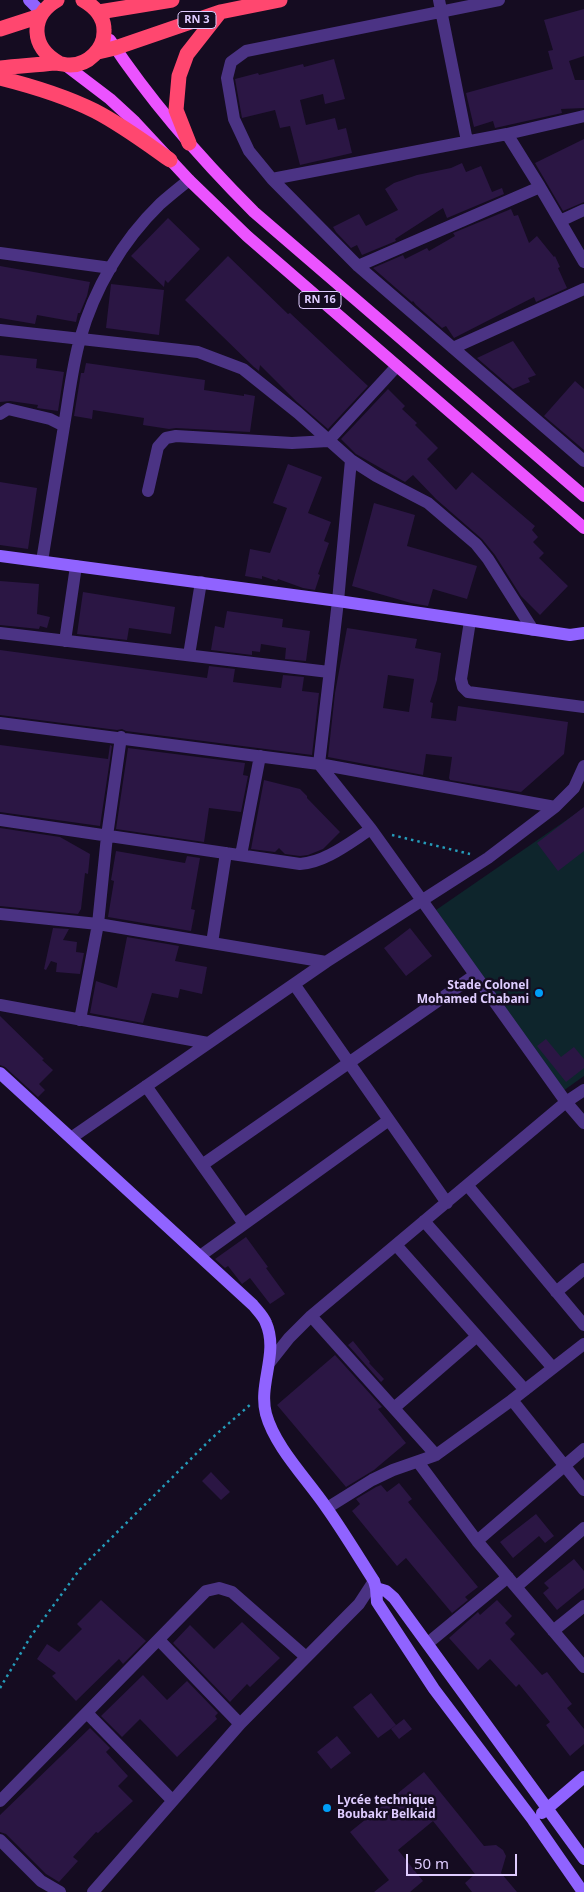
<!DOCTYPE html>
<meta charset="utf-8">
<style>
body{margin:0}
#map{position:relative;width:584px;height:1892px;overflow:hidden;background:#150c21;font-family:"Noto Sans",sans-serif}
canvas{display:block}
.scale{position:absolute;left:406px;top:1854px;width:111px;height:22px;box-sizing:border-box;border:2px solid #dfccff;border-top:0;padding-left:6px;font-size:15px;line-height:18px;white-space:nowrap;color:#dfccff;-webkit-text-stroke:4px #150c21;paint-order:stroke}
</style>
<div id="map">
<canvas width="584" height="1892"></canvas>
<div class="scale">50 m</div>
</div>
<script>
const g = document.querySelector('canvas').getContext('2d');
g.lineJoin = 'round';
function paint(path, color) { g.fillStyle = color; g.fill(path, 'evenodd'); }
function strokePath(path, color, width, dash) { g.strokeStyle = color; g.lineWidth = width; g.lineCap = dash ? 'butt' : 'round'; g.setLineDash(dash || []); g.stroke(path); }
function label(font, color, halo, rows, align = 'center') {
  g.font = font + ' "Noto Sans",sans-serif'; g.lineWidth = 5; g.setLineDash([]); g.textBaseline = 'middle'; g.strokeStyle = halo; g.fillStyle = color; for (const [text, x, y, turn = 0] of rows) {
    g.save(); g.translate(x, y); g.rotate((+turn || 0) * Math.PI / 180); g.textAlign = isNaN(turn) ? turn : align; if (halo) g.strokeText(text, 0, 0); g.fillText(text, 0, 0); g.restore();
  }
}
paint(new Path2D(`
 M584,808V1076L563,1091L436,910Z`), '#0e252c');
paint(new Path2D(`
 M584,9V56L569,61L575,80H584V108L561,109L562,113L495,128L493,121L474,127L466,93L553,69L548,51L553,50L544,20Z
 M334,59L345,99L325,104L323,94L300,100L306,125L335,118L338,130L346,128L352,153L300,165L290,126L280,128L275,110L242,118L235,79L258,73L259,75L303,64L304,67Z
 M584,139V202L563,211L535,163Z
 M462,163L466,172L481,166L492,192L502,188L504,194L447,218L443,208L395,239L396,241L362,255L357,245L351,248L336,232L333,227L359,214L366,226L398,210L385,189L394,183L417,175L451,168Z
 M511,209L514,216L518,215L529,243L537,236L554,257L555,256L560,267L558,268L567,288L536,302L534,297L454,338L446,326L442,328L416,305L413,301L412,302L373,268L403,255L405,259L427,248L429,251L455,236L453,233Z
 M168,218L200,249L168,283L165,280L164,287L131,256Z
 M228,256L288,314L290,313L368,386L328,429L297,402L260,365L259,371L254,367L185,300Z
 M0,266L90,282L87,296L80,313H78L76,322L37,315L35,324L0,318Z
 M111,284L164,290L159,335L106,328Z
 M513,341L536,375L528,378L530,382L513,389L477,358Z
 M0,355L37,359L36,368L64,372L58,411L37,408L38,405L10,401L0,402Z
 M86,363L205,380L204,390L244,396V394L255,396L250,432L176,428L169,429L143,425L144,418L93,410L92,419L74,416L81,373H84Z
 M575,381L584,389V450L544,416Z
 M388,389L405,406L402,409L417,423L415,425L438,448L427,459L456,490L472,472L535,526L532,530L538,537L533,542L544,553L539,558L568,586L540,615L521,596L495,555L482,539L436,499L413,475L405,482L356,454L341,439Z
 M288,464L322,477L308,513L331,522L324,541L329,543L318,574L320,575L315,590L303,588L278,579L277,581L262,576V579L245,576L250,549L270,553L287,508L273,503Z
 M0,482L37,488L28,549L0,545Z
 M374,503L415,515L407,546L477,566L467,599L433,589L428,606L411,603L352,586Z
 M0,581L39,584L37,614L50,617L47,628L40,626L39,629L0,625Z
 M83,592L175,607L171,634L129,628L127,640L77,634Z
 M227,611L283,619L282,627L310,631L306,661L285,659L286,648L261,644L260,652L252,651V655L211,650L215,626L224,628Z
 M347,628L417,639L415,648L441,653L437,680L430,702L433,703L431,718L456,721L458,706L568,722L564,754L521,792L450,780L449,778L452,757L426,754L423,775L328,757L335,693ZM388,675L414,679L409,712L383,708Z
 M0,650L207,678L209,666L235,669L233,682L281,688L283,675L304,677L302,691L319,693L312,755L126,731L122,729L117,730L0,715Z
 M0,745L108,759L110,745L112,746L100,826L0,812Z
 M128,748L245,763L243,775L248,776L241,812L209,808L204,842L116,829Z
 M264,780L300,789L307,796V798L340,832L323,849L308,855L300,856L285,854L279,848L275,852L251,849Z
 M584,807V851L558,871L537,843Z
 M0,828L60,837L90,854L88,874L85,873L81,909L78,914L0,906Z
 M116,851L185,863L187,856L200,858L191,909L195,910L191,931L108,917L114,881L111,880Z
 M53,928L69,929L63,940L77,942L76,952L84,953L80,974L56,972L57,963L51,961L46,970L44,969Z
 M410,928L432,956L406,976L384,948Z
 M127,937L179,946L175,961L207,967L202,994L180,989L178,998L152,993L143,1023L90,1013L96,981L117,988Z
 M0,1016L44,1059L42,1060L53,1070L39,1084L45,1090L38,1097L5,1067L0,1065Z
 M546,1039L561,1057L574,1047L584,1059V1068L566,1082L537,1046Z
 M246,1237L268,1267L266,1268L285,1294L270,1304L250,1278L242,1284L228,1266L225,1268L215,1259Z
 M353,1341L370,1362L369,1363L384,1379L381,1382L348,1345Z
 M335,1355L382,1407L378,1409L406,1443L374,1470L346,1487L277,1405Z
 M211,1472L230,1492L221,1500L202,1481Z
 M399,1483L412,1499L408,1502L478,1587L465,1597L468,1600L452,1613L406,1558L397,1566L352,1511L360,1504L356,1499L376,1487L381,1485L387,1492Z
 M536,1514L554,1536L545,1543L539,1536L513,1558L500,1542Z
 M574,1559L584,1571V1588L557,1610L543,1593L549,1588L544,1583Z
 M101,1600L146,1641L123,1664L119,1659L76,1701L52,1676L56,1673L37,1659L47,1644L59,1652L82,1629L77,1624Z
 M497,1600L512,1616L505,1623L515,1634L510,1639L542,1675L547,1672L572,1704L567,1708L584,1729V1744L570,1756L546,1725L550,1722L519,1684L516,1687L490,1659L478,1670L449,1638L478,1612L480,1615Z
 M242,1622L280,1658L250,1687L247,1684L230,1702L173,1643L190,1625L214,1649Z
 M143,1675L167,1700L187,1681L218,1713L215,1716L217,1719L177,1757L140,1719L122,1737L101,1716Z
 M371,1693L396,1725L378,1738L353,1707Z
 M404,1719L412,1729L399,1739L391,1729Z
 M90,1728L110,1748L106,1752L128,1776L118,1786L133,1801L98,1833L96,1832L73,1857L78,1861L59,1882L46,1874L6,1834L0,1832V1815Z
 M337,1736L351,1753L331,1769L317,1752Z
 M424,1772L484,1846L496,1845L503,1850L506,1856L501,1873L517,1892H472L465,1883L475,1874L433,1821L398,1850L423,1881L410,1892H374L389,1880L350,1832Z`), '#2b1644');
strokePath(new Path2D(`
 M392,835L470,854
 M0,1688L31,1636L80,1569L212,1438L251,1404`), '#259cba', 2.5, [2.5, 4]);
strokePath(new Path2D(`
 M439,0L467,141
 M499,0L246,51L231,62L227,78L234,119L249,151L272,179L358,266L584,461
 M507,134L540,187L584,262
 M272,179L507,134L584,116
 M560,221L584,210
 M0,253L111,268
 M358,266L540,187
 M0,330L198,352L243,369L298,413L351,460L376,476L428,503L476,544L488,559L533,630
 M453,348L584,289
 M0,414L8,409L50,419L64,426L42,561
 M64,426C69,397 72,367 80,339C94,289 122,241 160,204C169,196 179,188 189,180
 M351,460L338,601L319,764L371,829L566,1102L584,1123
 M148,491L158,447L166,438L176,436L292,443L328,441L397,366
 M470,621L461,679L463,687L468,692L584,707
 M0,633L329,672
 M65,641L76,566
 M189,655L201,582
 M0,723L319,764L555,807
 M0,820L300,864C326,862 349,843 371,829
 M241,855L260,756
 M0,914L98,924L326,962
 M212,943L226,853
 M294,984L447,1203
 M0,1005L208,1043
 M80,1020L98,924L107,836L121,737
 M146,1086L244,1224
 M71,1138L326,962L488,858L555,807L574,788L584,766
 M202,1165L475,975
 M468,1186L584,1325
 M424,1221L553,1368
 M396,1245L525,1390
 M200,1256L389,1120
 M556,1292L584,1269
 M311,1316L436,1455
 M270,1362L289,1338L311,1316L566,1102L584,1090
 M512,1400L584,1490
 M394,1408L476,1337
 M418,1462L477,1541L584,1667
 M327,1508L372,1480L393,1470L436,1455L512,1400L584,1344
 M477,1541L584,1449
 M516,1587L584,1528
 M553,1631L584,1606
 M159,1640L240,1724
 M428,1643L508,1577
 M87,1713L172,1800
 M0,1801L206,1591L219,1588L232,1592L306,1657
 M0,1840L41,1881L60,1892
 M93,1892L240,1724L359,1604L374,1581`), '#4b3384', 12);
strokePath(new Path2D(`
 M29,0L42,13
 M0,556L338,601L570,635L584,633
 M0,1073L253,1305C258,1311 264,1317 266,1323C279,1353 258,1384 266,1414C275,1447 307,1479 326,1507C343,1531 358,1556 374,1581L376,1588L377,1602L434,1689L533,1820L583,1892
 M376,1588L386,1591L394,1598L584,1859
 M542,1813L584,1777`), '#9063ff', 12);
strokePath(new Path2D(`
 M110,40C151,102 202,160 254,212L584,496
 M64,64L110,99L135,122L189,180L247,236L584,528`), '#eb53ff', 12);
strokePath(new Path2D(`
 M57,0C29,16 31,48 59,63
 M99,12L172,0
 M0,29L40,16
 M98,52L115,48L220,12L280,0
 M0,68C18,66 36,65 54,63C60,63 64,65 70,65C88,65 105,49 104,30C104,16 95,7 83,0
 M0,78C32,86 65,96 95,111C122,125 146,143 170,160
 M189,143L176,110L179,76L187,54L220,12`), '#ff476f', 15);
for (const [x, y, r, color] of [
 [539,993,5,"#009ef7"],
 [327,1808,5,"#009ef7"]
]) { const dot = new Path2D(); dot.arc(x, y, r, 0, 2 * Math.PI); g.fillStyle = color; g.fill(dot); strokePath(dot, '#150c21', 2); }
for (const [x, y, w] of [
 [197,20,38],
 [320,300,42]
]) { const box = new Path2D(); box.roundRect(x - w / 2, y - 8.5, w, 17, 4); g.fillStyle = '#150c21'; g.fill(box); strokePath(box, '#dfccff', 1); }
label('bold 11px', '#dfccff', null, [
 ["RN 3",197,20],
 ["RN 16",320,300]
]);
label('bold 12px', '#dfccff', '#150c21', [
 ["Stade Colonel",529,986],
 ["Mohamed Chabani",529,1000],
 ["Lycée technique",337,1801,"left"],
 ["Boubakr Belkaid",337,1815,"left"]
], 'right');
</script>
